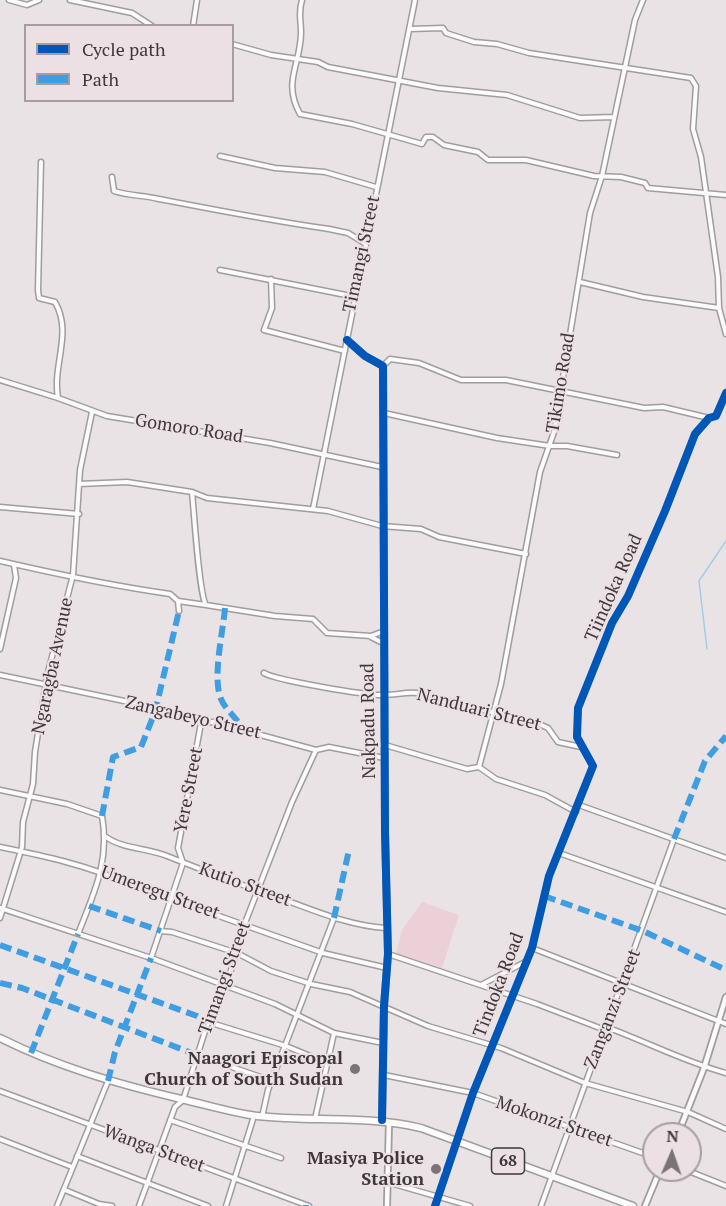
<!DOCTYPE html>
<style>
body{margin:0}
#map{position:relative;width:726px;height:1206px;overflow:hidden;background:#eae3e5;font-family:"PT Serif",serif}
canvas{display:block}
.legend{position:absolute;left:24px;top:24px;width:210px;height:78px;box-sizing:border-box;background:#ede0e4;border:2px solid #a79da0;margin:0;padding:8px 10px;list-style:none;font-size:18px;color:#3d383a}
.legend li{display:flex;align-items:center;gap:12px;height:30px}
.legend b{width:30px;border:2px solid #a79da0}
.north{position:absolute;left:642px;top:1122px;width:60px;height:60px;box-sizing:border-box;background:#ede0e4;border:2px solid #a79da0;border-radius:50%;rotate:2deg;font-size:16px;font-weight:700;line-height:24px;text-align:center;color:#3d383a}
.north::after{content:'';display:block;margin:auto;width:21px;height:27px;background:#7a7476;clip-path:polygon(50% 0,100% 100%,50% 72%,0 100%)}
</style>
<div id="map">
<canvas width="726" height="1206"></canvas>
<ul class="legend">
<li><b style="height:8px;background:#0057b8"></b>Cycle path</li>
<li><b style="height:8px;background:#3f9ee2"></b>Path</li>
</ul>
<div class="north">N</div>
</div>
<script>
const g = document.querySelector('canvas').getContext('2d');
g.lineJoin = 'round';
function paint(path, color) { g.fillStyle = color; g.fill(path, 'evenodd'); }
function strokePath(path, color, width, dash) { g.strokeStyle = color; g.lineWidth = width; g.lineCap = dash ? 'butt' : 'round'; g.setLineDash(dash || []); g.stroke(path); }
function label(font, color, halo, rows, align = 'center') {
  g.font = font + ' "PT Serif",serif'; g.lineWidth = 4.5; g.setLineDash([]); g.textBaseline = 'middle'; g.strokeStyle = halo; g.fillStyle = color; for (const [text, x, y, turn = 0] of rows) {
    g.save(); g.translate(x, y); g.rotate((+turn || 0) * Math.PI / 180); g.textAlign = isNaN(turn) ? turn : align; if (halo) g.strokeText(text, 0, 0); g.fillText(text, 0, 0); g.restore();
  }
}
paint(new Path2D(`
 M422,902L459,915L442,968L396,953L402,930Z`), '#ebd0d8');
strokePath(new Path2D(`
 M707,649L699,581L726,541`), '#a0cde6', 1.5);
const minor = new Path2D(`
 M9,0L27,5L39,0
 M70,0L132,13L152,26
 M302,0C298,13 301,20 301,32C301,65 282,81 300,114L352,124L422,144L426,137H433L444,145L478,152L488,160H526L594,176L621,177L645,183L648,188L726,195
 M193,26L197,0
 M410,29L443,28L446,33L474,42L497,44L529,53L691,78L696,86L693,129L701,157L718,277L719,308L726,334
 M232,44L271,55L318,62L328,67L438,88L507,95L580,118L613,117
 M220,156L275,168L325,172L376,187
 M41,162L38,290L39,298L55,302C73,333 52,365 58,398
 M112,177L114,191C129,196 143,195 159,199C216,210 272,221 329,229L348,233L366,244
 M220,270L356,297
 M271,279L272,308L264,330L345,351
 M580,282L643,297L719,308
 M383,366L390,359L419,363L461,380H506L644,408L663,407L709,418
 M0,380L58,398L107,416L270,443L382,467
 M384,413L497,438L550,446H567L617,455
 M79,484L127,482L192,492
 M0,507L79,514
 M313,509L415,0
 M0,561C56,574 113,586 170,594L178,601L179,611
 M178,601L206,605C199,595 194,511 192,492L207,498L328,511L382,526L421,529L439,537L526,554
 M206,605L275,616L313,619L327,633L371,636L384,631
 M371,637L383,643
 M0,649L16,578L14,565
 M264,673C275,680 368,696 384,695C396,695 405,692 417,693L539,724L548,728L558,742L581,747
 M0,675L129,702L201,723L213,722L316,750L329,747L384,758
 M385,745L467,769L479,767L496,779L545,795L576,812
 M479,767L501,684L540,472L554,432L590,213L602,176L635,20L643,0
 M0,790L67,804L102,816C110,861 94,893 78,934
 M579,805L726,858
 M106,837C123,849 148,848 167,856C207,872 247,887 288,901C320,913 352,926 386,928
 M0,847C44,856 87,865 129,884L323,953L387,968
 M559,853L726,912
 M0,908L151,958L275,1004L334,1033L383,1043
 M0,918L22,847L23,822L33,784L35,752L47,676L73,575L80,470L92,412
 M161,931L172,932L237,953L271,971L311,984L350,992L428,1026L501,1048L585,1083L688,1112L726,1129
 M532,948L726,1024
 M388,954L537,1004L605,1030H614C651,1044 688,1063 726,1073
 M151,958L183,863L178,848L201,723
 M481,985L527,961
 M208,1022L286,1046L327,1063
 M197,1055L272,1081
 M384,1075L473,1093L654,1157
 M0,1091L309,1206
 M262,1117L268,1090L334,918
 M315,1119L334,1033
 M170,1120L281,1158
 M0,1139L72,1167
 M77,1156L208,1206
 M686,1170L726,1186
 M387,1182L470,1206
 M65,1190L99,1204L112,1206
 M57,1206L108,1081
 M139,1206L175,1107L183,1100L208,1022L229,977L245,923L292,802L316,750
 M226,1206L254,1116
 M435,1206L473,1093L532,948L549,876L593,766L577,737L578,708L612,623L628,596L665,511L695,434L709,418L716,416L726,393
 M541,1206L674,839`);
const tertiary = new Path2D(`
 M347,340L365,356L383,366L385,832L388,954L384,1006L382,1120
 M678,1134L704,1068L726,997
 M387,1206L389,1122
 M645,1206L660,1170`);
const primary = new Path2D(`
 M0,1038C58,1067 118,1084 181,1099C207,1105 232,1113 257,1116C312,1122 367,1115 421,1128L633,1206`);
strokePath(minor, '#a19c9e', 7);
strokePath(tertiary, '#a19c9e', 8);
strokePath(primary, '#a19c9e', 9);
strokePath(minor, '#fcfbfb', 4);
strokePath(tertiary, '#fcfbfb', 4.5);
strokePath(primary, '#fcfbfb', 6);
strokePath(new Path2D(`
 M225,608C223,632 212,678 221,699C226,711 237,717 243,730
 M102,816L113,757L141,747L155,712L179,611
 M674,839L705,761L726,736
 M544,896L643,931L726,970
 M89,906L161,931
 M334,918L349,850
 M0,945L197,1016L208,1022
 M0,983L22,988L197,1055
 M31,1053L78,934
 M108,1081L115,1052L151,958
 M306,1206V1205`), '#3f9ee2', 6, [12, 6]);
strokePath(new Path2D(`
 M347,340L365,356L383,366L385,832L388,954L384,1006L382,1120
 M435,1206L473,1093L532,948L549,876L593,766L577,737L578,708L612,623L628,596L665,511L695,434L709,418L716,416L726,393`), '#0057b8', 8);
for (const [x, y, r, color] of [
 [355,1069,6,"#7a7476"],
 [436,1169,6,"#7a7476"]
]) { const dot = new Path2D(); dot.arc(x, y, r, 0, 2 * Math.PI); g.fillStyle = color; g.fill(dot); strokePath(dot, '#ede0e4', 2); }
for (const [x, y, w] of [
 [508,1161,33]
]) { const box = new Path2D(); box.roundRect(x - w / 2, y - 13, w, 26, 4.5); g.fillStyle = '#ede0e4'; g.fill(box); strokePath(box, '#3d383a', 1.5); }
label('bold 16px', '#3d383a', null, [
 ["68",508,1161]
]);
label('18px', '#3d383a', '#ede0e4', [
 ["Timangi Street",362,254,-78],
 ["Tikimo Road",561,383,-81],
 ["Gomoro Road",189,429,9],
 ["Tiindoka Road",614,588,-66],
 ["Ngaragba Avenue",53,666,-78],
 ["Nanduari Street",479,710,14],
 ["Zangabeyo Street",193,718,13],
 ["Nakpadu Road",369,721,-91],
 ["Yere Street",189,790,-79],
 ["Kutio Street",245,885,20],
 ["Umeregu Street",160,893,20],
 ["Timangi Street",225,978,-70],
 ["Tindoka Road",499,985,-69],
 ["Zanganzi Street",613,1009,-69],
 ["Mokonzi Street",554,1122,19],
 ["Wanga Street",154,1149,20]
]);
label('bold 18px', '#3d383a', '#ede0e4', [
 ["Naagori Episcopal",343,1059],
 ["Church of South Sudan",343,1080],
 ["Masiya Police",424,1159],
 ["Station",424,1180]
], 'right');
</script>
